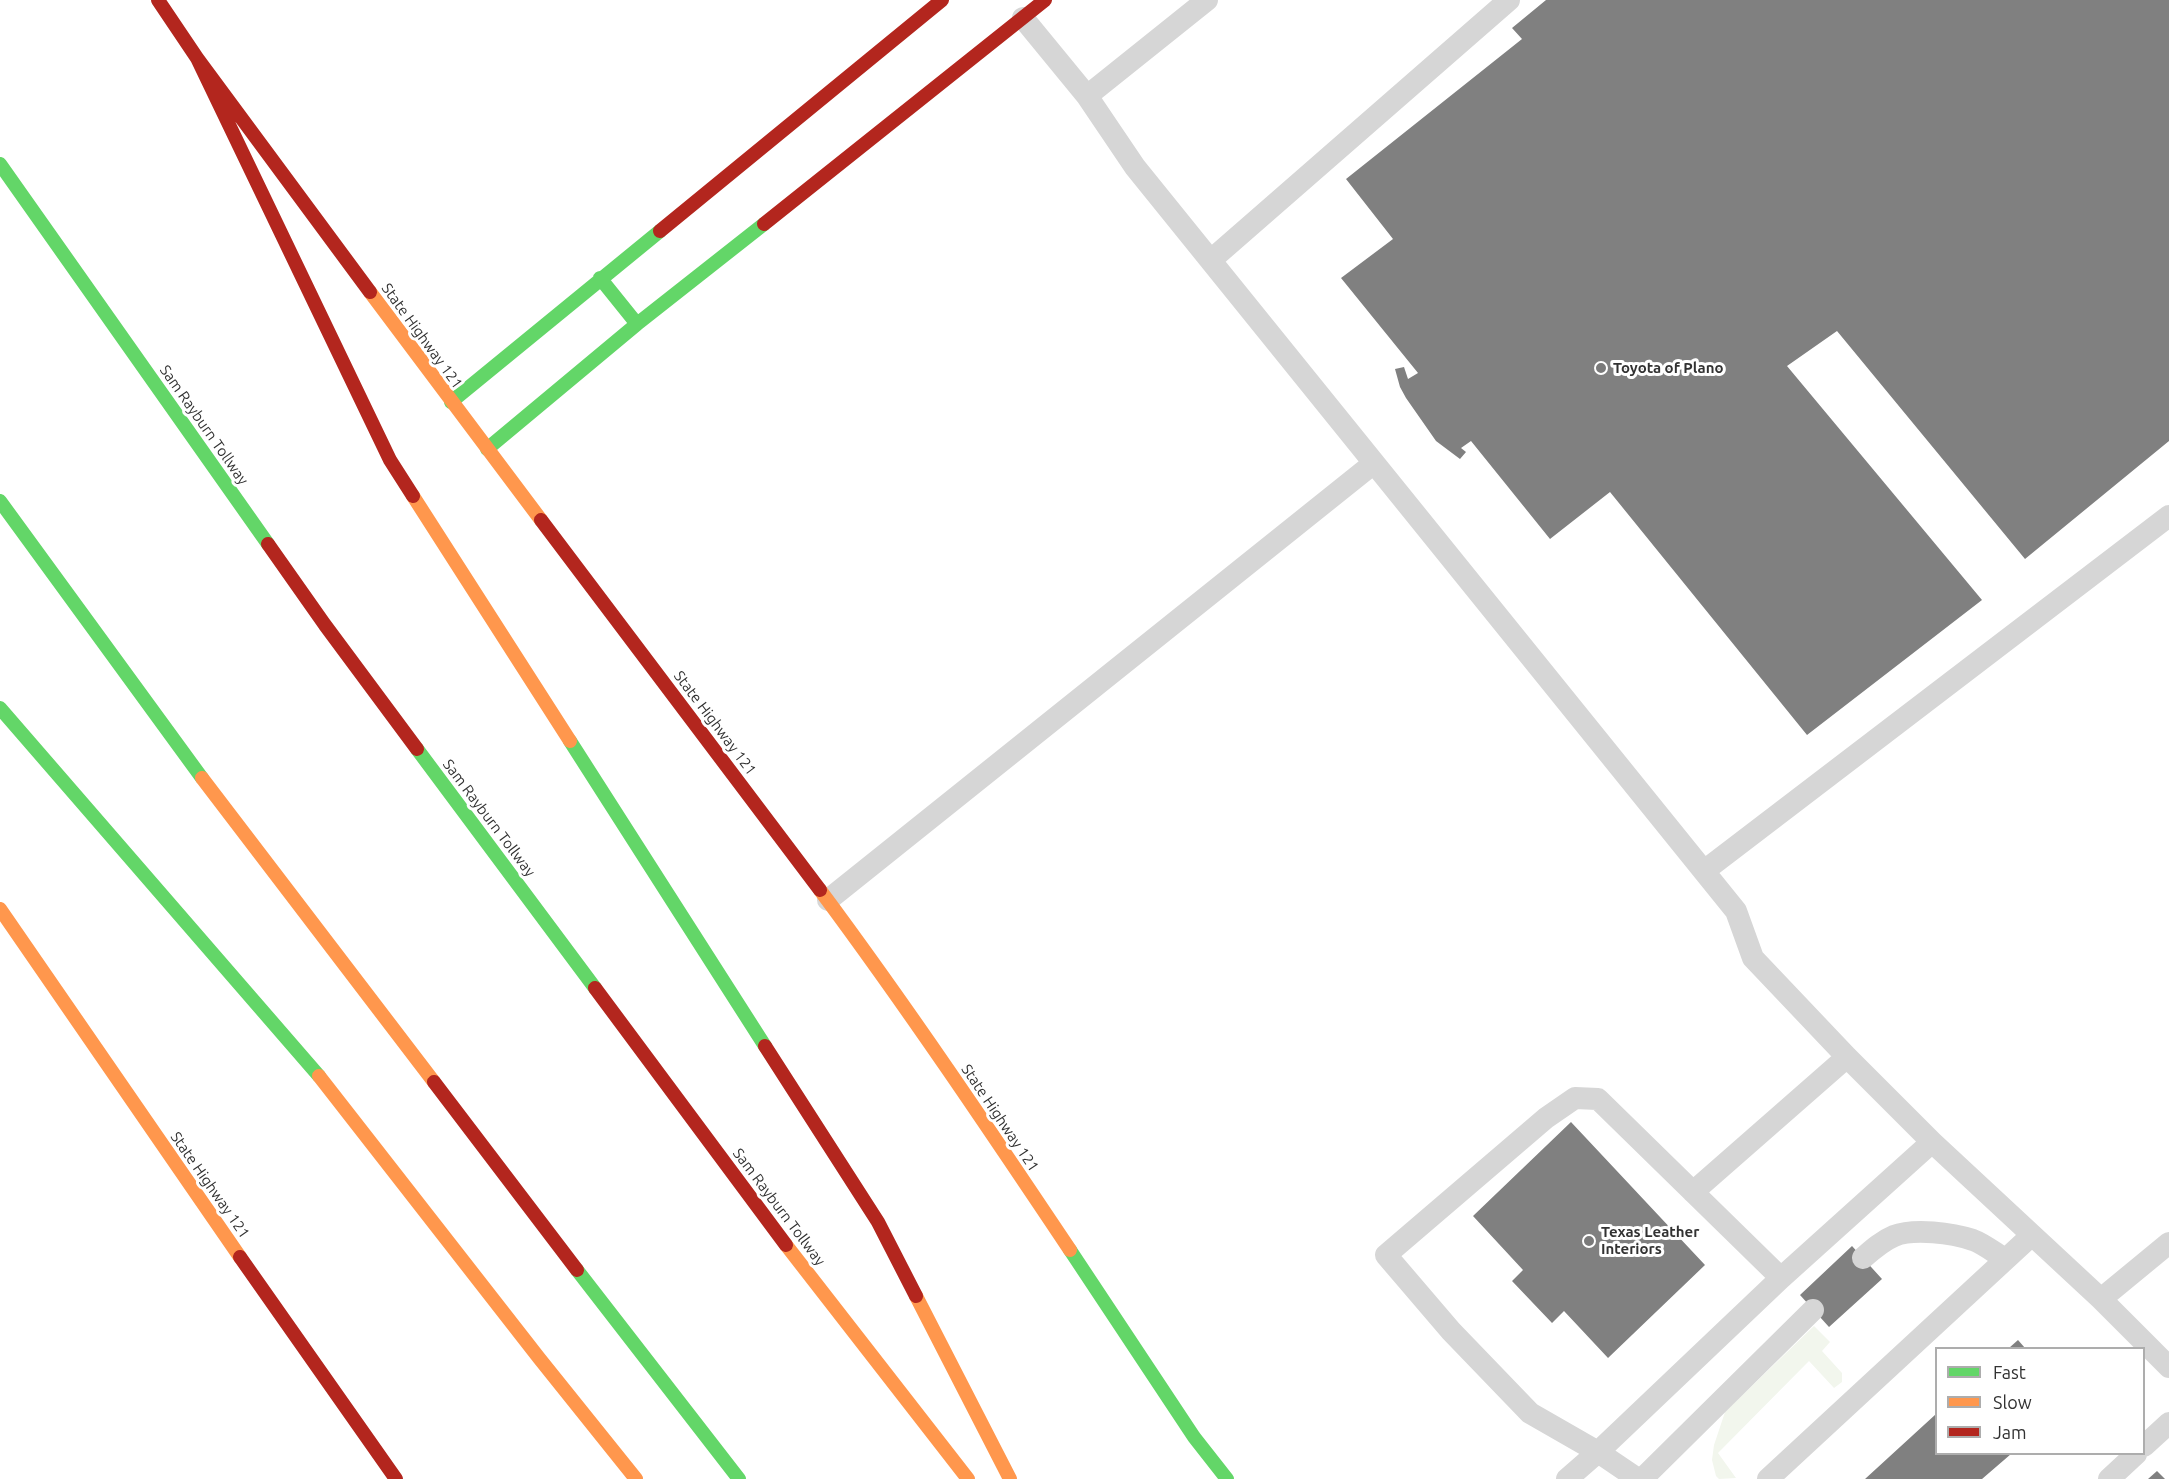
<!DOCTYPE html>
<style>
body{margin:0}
#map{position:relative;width:2169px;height:1479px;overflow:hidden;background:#fff;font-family:Ubuntu,sans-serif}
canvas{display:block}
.legend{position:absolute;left:1935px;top:1347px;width:210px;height:108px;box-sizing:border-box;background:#fff;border:2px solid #adadad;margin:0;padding:8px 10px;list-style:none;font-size:18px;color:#323232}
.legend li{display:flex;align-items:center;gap:12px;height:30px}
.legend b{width:30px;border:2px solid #adadad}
</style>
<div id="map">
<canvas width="2169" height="1479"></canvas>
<ul class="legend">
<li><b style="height:8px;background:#63d668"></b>Fast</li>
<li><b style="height:8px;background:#ff974d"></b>Slow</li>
<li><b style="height:8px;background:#b3261e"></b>Jam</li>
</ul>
</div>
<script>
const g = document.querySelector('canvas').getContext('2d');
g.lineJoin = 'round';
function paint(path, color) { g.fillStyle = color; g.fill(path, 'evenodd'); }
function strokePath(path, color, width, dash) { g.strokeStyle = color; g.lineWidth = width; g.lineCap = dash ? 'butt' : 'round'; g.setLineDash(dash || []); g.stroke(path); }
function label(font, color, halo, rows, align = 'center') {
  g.font = font + ' Ubuntu,sans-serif'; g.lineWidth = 6; g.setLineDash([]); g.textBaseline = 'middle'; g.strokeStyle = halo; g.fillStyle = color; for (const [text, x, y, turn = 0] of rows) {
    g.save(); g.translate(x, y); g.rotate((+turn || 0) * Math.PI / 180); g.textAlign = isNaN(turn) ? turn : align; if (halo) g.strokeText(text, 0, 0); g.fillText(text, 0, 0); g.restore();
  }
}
paint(new Path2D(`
 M1814,1326L1830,1342L1822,1351L1842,1373V1382L1834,1388L1809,1361L1718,1453L1736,1478L1719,1479L1716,1476L1712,1460L1714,1445L1725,1412Z`), '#f2f6ed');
paint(new Path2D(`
 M1546,0H2169V441L2025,559L1837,331L1787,366L1982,600L1807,735L1610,492L1550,539L1471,441L1461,448L1466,452L1460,459L1436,441L1406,398L1400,387L1395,369L1404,367L1408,379L1418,373L1341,278L1393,239L1346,179L1522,39L1512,28Z
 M1571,1122L1705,1265L1608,1358L1564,1311L1552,1323L1512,1281L1523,1270L1473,1216Z
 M1852,1246L1882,1279L1829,1327L1800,1295Z
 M2018,1340L2025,1348H2009Z
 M1936,1414V1454H2011L1982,1479H1865Z
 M2157,1471L2165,1479H2148Z`), '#808080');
strokePath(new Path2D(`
 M1023,18L1087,96L1135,167L1736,911L1753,958L1847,1057L1932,1142
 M1087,96L1207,0
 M1211,260L1509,0
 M1704,871L2169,516
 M828,900L1374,463
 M1693,1192L1847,1057
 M1863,1258C1872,1250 1882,1241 1894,1236C1914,1228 1952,1233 1973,1240C1984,1244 1995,1253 2005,1259
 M2101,1299L2169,1243
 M2144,1446L2169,1423
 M1567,1479L1598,1452L1781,1278L1932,1142L2101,1299L2169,1367
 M1638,1479L1598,1452L1530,1413L1451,1331L1386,1255L1546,1118L1575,1098L1598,1099L1781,1278
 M1642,1479L1813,1310
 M1768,1479L2032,1235
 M2109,1479L2136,1454`), '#d6d6d6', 22);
strokePath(new Path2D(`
 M0,164L268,544
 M600,278L637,324
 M451,402L660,231
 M487,449L637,324L764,224
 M0,501L202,778
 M0,708L319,1076
 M570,741L765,1046
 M417,749L595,988
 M1070,1250L1194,1437L1227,1479
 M577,1270L739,1479`), '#63d668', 14);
strokePath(new Path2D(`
 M370,292L541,520
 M413,496L570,741
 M202,778L434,1082
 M820,890C907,1007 989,1129 1070,1250
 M0,909L240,1257
 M319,1076L539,1358L636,1479
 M786,1245L968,1479
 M916,1296L1010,1479`), '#ff974d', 14);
strokePath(new Path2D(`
 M158,0L197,58L370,292
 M197,58L390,460L413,496
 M764,224L1045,0
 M660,231L942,0
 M541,520L820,890
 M268,544L325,625L417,749
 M595,988L786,1245
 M765,1046L878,1222L916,1296
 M434,1082L577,1270
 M240,1257L396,1479`), '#b3261e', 14);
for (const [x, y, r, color] of [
 [1601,368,6,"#7a7a7a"],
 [1589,1241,6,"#7a7a7a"]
]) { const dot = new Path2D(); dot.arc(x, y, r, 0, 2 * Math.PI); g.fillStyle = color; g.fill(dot); strokePath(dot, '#fff', 2); }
label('15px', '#323232', '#fff', [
 ["State Highway 121",422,336,54],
 ["Sam Rayburn Tollway",204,425,55],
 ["State Highway 121",715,723,53],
 ["Sam Rayburn Tollway",489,818,53],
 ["State Highway 121",1000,1118,56],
 ["State Highway 121",210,1185,55],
 ["Sam Rayburn Tollway",779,1207,53]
]);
label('bold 15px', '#323232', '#fff', [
 ["Toyota of Plano",1613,368],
 ["Texas Leather",1601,1232],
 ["Interiors",1601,1249]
], 'left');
</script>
